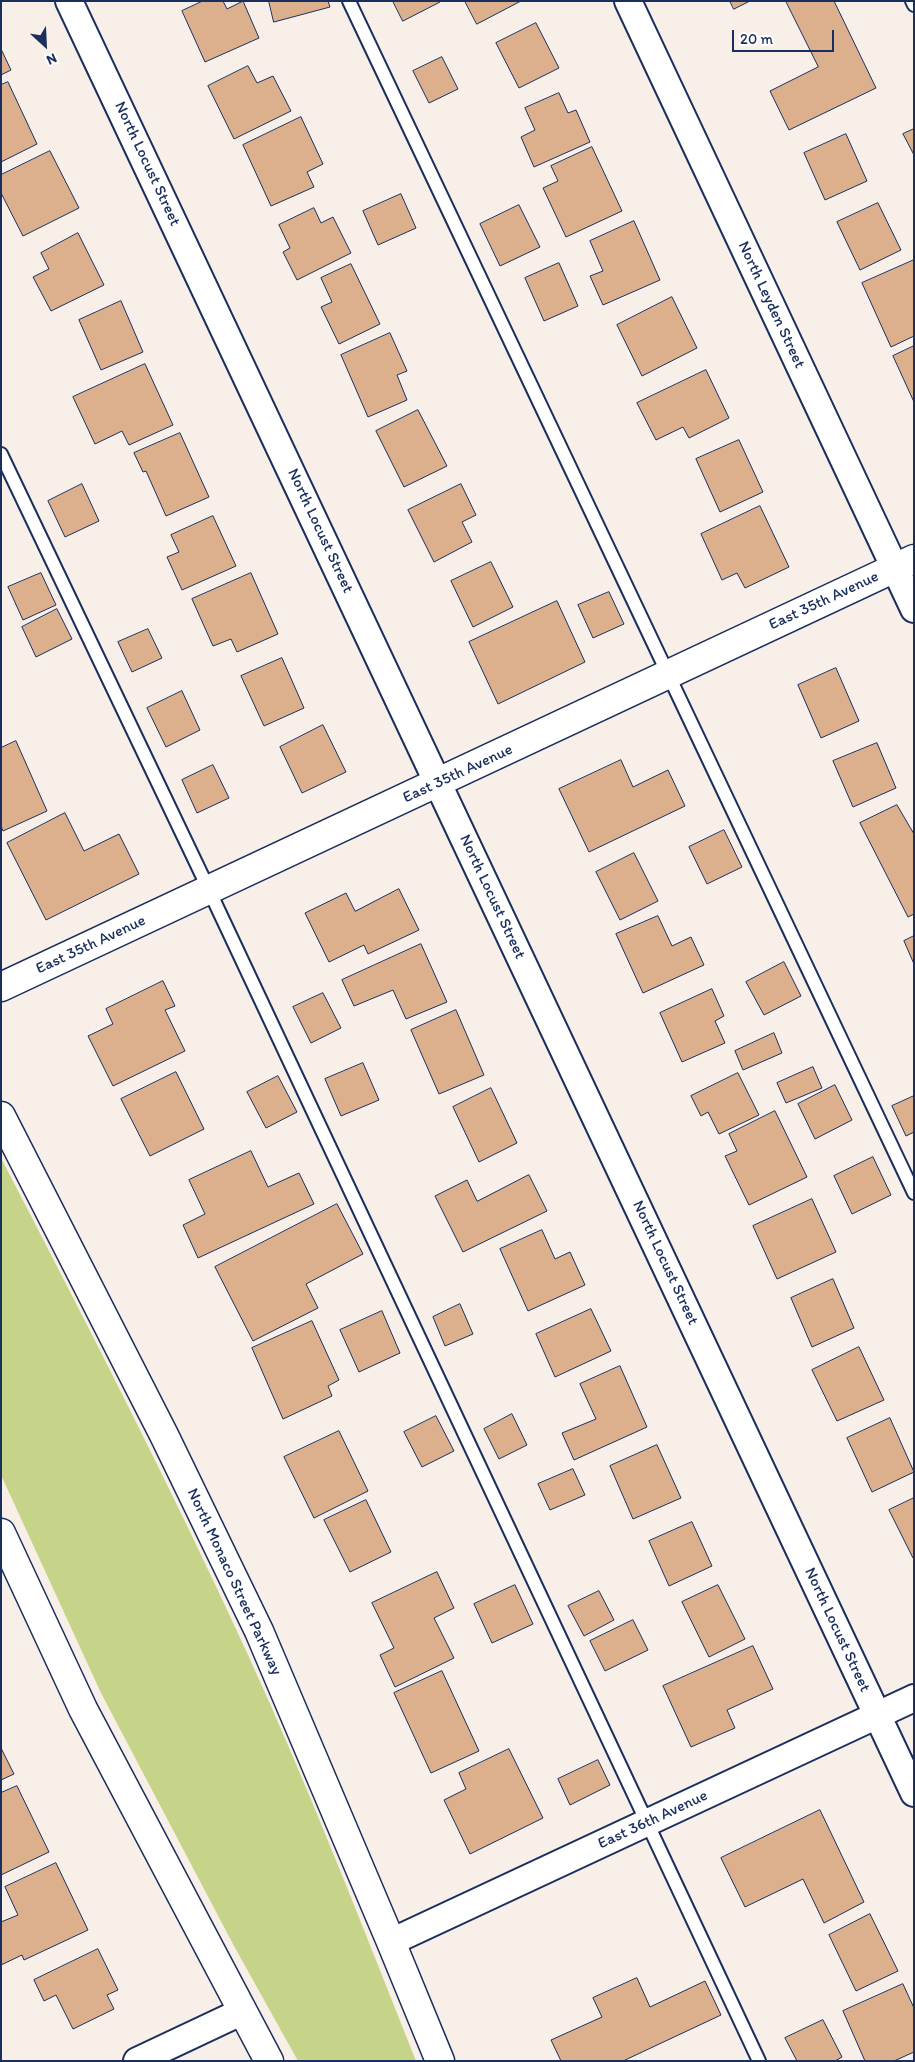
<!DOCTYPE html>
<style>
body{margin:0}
#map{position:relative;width:915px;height:2062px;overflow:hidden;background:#f8efe8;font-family:Itim,sans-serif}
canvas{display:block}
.frame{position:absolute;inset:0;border:2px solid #1b2f5e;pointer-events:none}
.north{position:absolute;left:20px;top:20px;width:50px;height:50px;-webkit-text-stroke:4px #fff;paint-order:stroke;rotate:155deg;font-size:14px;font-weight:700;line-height:20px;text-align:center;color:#1b2f5e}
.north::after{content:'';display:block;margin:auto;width:18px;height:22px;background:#1b2f5e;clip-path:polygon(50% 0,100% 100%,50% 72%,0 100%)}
.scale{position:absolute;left:732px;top:30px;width:102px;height:22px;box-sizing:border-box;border:2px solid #1b2f5e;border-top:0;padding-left:6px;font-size:15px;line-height:18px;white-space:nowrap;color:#1b2f5e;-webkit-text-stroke:4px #fff;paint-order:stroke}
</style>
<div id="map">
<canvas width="915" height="2062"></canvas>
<div class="frame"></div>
<div class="north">N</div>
<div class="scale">20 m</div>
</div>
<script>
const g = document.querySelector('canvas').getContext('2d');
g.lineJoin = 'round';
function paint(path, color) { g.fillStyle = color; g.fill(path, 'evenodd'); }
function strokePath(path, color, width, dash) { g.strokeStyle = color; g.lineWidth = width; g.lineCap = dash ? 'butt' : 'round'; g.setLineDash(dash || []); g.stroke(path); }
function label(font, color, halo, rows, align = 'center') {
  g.font = font + ' Itim,sans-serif'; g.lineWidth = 4; g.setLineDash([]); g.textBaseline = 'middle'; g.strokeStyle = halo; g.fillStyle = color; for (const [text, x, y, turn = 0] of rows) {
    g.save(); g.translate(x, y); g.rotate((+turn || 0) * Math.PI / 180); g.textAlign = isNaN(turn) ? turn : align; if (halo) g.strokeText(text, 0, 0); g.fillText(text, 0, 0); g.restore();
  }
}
paint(new Path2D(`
 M1,1158C86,1322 171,1487 248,1655C309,1788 362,1925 416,2061H298L234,1946L101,1693L1,1475Z`), '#c5d488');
const building = new Path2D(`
 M203,1H223L227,9L243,1L259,38L205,62L182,11Z
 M269,1H328L330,7L274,22Z
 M393,1H440V2L403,21Z
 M465,1H521L477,24Z
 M730,1H750L734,9Z
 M786,1H834L876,88L789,130L770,91L818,67Z
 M536,23L559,68L519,88L496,43Z
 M1,49L11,70L1,75Z
 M442,57L458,89L429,103L413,71Z
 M248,66L257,83L273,76L291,111L234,139L208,86Z
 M8,82L37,144L1,162V85Z
 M559,93L568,113L576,110L590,142L534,167L521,137L535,130L525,108Z
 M301,117L323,164L307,172L314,187L271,206L243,145Z
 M914,129V155L903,134Z
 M846,134L867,181L825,200L804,153Z
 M592,147L622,211L566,237L543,188L558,181L551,166Z
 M50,151L79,208L23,236L1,193V175Z
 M401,194L416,228L378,245L363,211Z
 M878,203L901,250L860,270L837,222Z
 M519,205L540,247L500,266L480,224Z
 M314,208L321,223L333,217L351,253L297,280L283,252L290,248L279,225Z
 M634,221L660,280L603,305L590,276L603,271L590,241Z
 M78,233L104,285L51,311L33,277L49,269L41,253Z
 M914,260V336L891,347L862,283Z
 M559,263L578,306L544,321L525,278Z
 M351,264L380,324L339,344L321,307L332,302L321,278Z
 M672,297L697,348L642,376L617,325Z
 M121,301L143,352L101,370L79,320Z
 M390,333L407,371L397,375L407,400L368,417L341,355Z
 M914,346V402L893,356Z
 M145,364L173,425L129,445L122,431L95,444L73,397Z
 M706,370L729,418L689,438L683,427L656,440L637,403Z
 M418,410L447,466L404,487L376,431Z
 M180,433L209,497L166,516L146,471L143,472L134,453Z
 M739,440L763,492L720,512L696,459Z
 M82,484L99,521L65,537L48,501Z
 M461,484L476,515L462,522L472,542L434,562L408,510Z
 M760,506L789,567L745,588L737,573L722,580L701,534Z
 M213,516L236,566L182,590L167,557L179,552L171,535Z
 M491,562L513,607L473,627L451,581Z
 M41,573L56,605L23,620L8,587Z
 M251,573L278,634L237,652L231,639L213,646L192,599Z
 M609,592L624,624L593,638L578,605Z
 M557,601L585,662L498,704L469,642Z
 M57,609L72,639L36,657L22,627Z
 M148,629L162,658L132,672L118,642Z
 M282,658L304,708L264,726L241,676Z
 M836,668L859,721L821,738L798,685Z
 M182,691L200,730L166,747L147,708Z
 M323,725L346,772L302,793L280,747Z
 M16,741L47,811L3,831L1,826V748Z
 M877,743L896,788L853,807L833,761Z
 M621,760L633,787L668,770L685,806L589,852L559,789Z
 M213,765L229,798L197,813L182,780Z
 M897,805L914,834V914L908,917L860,823Z
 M65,813L84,851L119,834L139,874L46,920L7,843Z
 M724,830L742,867L707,884L689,847Z
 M634,853L658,901L620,920L596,872Z
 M399,889L419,930L368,954L364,945L329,962L305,913L346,893L355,911Z
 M658,916L672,946L691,937L704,965L643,993L616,934Z
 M914,936V964L904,941Z
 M421,944L447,1002L406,1019L393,990L354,1006L342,980Z
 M784,962L801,996L764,1015L746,982Z
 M163,981L175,1006L165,1010L185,1051L113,1086L88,1036L113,1024L106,1009Z
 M712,989L724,1016L715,1021L725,1043L682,1062L660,1013Z
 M323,993L341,1028L311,1043L293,1007Z
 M456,1010L484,1075L439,1094L411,1030Z
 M774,1033L782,1053L743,1070L735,1051Z
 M363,1063L379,1100L341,1116L325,1079Z
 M813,1067L822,1088L786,1103L777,1083Z
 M176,1072L204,1129L150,1156L121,1099Z
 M738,1073L759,1115L719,1134L708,1112L701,1116L691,1096Z
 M278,1076L297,1112L266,1128L247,1092Z
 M835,1085L852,1120L815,1139L798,1104Z
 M491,1088L517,1143L479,1162L453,1107Z
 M914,1096V1132L906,1136L892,1106Z
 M775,1111L807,1177L749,1205L725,1156L737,1151L729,1134Z
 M251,1151L268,1187L299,1173L314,1204L198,1258L183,1225L205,1214L189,1180Z
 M873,1157L891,1195L852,1214L834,1176Z
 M529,1175L547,1211L463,1252L435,1196L467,1180L477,1201Z
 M812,1199L836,1252L777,1279L753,1226Z
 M337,1204L363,1254L306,1284L318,1308L253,1341L215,1267Z
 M542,1230L555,1259L570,1252L585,1285L528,1311L500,1249Z
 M833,1279L854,1328L812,1347L791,1298Z
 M460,1304L473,1334L445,1346L433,1317Z
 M591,1309L611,1351L555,1377L536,1334Z
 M382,1311L400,1353L359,1372L340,1330Z
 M312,1321L339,1380L328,1386L332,1396L283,1419L252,1348Z
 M859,1347L884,1400L837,1421L812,1370Z
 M620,1366L647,1427L574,1460L562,1433L596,1419L580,1384Z
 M512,1414L527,1445L499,1459L484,1429Z
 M436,1416L454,1451L422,1467L404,1432Z
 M890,1418L914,1472L872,1492L847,1438Z
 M339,1431L368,1491L314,1518L284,1457Z
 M657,1445L681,1498L633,1519L610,1466Z
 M573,1469L585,1495L550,1510L538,1484Z
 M914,1498V1558H913L889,1510Z
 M366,1500L391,1552L350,1572L324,1520Z
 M692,1522L712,1566L669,1586L649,1541Z
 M437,1572L454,1608L434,1618L454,1658L395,1687L380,1655L394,1648L372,1603Z
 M515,1585L533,1624L492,1643L474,1604Z
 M718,1585L745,1639L709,1657L682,1602Z
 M599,1591L614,1620L584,1636L568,1606Z
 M633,1620L648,1650L605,1671L590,1641Z
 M753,1646L773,1689L727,1710L735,1728L691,1747L663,1686Z
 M442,1671L479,1751L431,1773L394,1693Z
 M1,1748L14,1774L1,1780Z
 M509,1749L543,1818L470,1854L444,1800L466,1789L459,1773Z
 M598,1760L610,1785L570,1805L558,1779Z
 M17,1786L49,1852L1,1875V1793Z
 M820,1810L864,1902L824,1923L803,1879L745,1907L721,1858Z
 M56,1863L88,1930L24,1960L22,1955L1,1965V1922L18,1915L5,1887Z
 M870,1914L898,1971L856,1991L829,1935Z
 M98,1949L118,1990L107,1995L114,2009L73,2029L56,1995L44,2001L34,1980Z
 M637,1978L650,2007L705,1981L721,2015L623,2061H561L551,2040L602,2017L593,1998Z
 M903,1984L914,2008V2052L894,2061H865L843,2011Z
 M823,2020L842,2057L835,2061H797L785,2038Z`);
paint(building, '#dcb08d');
strokePath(building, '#1b2f5e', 1);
const lane = new Path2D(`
 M349,1L914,1193
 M912,1L914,5
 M1,454L209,890L759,2061`);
const street = new Path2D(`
 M69,1L914,1793
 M628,1L914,609
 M391,1942L914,1698
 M137,2061L241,2012`);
const secondary = new Path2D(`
 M1,987L914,559
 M1,1116L164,1435L259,1631L391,1942L440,2061
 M1,1533L83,1709L269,2061`);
strokePath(lane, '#1b2f5e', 16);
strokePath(street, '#1b2f5e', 30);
strokePath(secondary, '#1b2f5e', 31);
strokePath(lane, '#fff', 12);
strokePath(street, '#fff', 26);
strokePath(secondary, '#fff', 28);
label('16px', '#1b2f5e', '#fff', [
 ["North Locust Street",147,164,65],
 ["North Leyden Street",771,305,65],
 ["North Locust Street",320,531,65],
 ["East 35th Avenue",824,601,-25],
 ["East 35th Avenue",458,774,-25],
 ["North Locust Street",492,897,65],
 ["East 35th Avenue",91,945,-25],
 ["North Locust Street",665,1263,65],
 ["North Monaco Street Parkway",234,1582,65],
 ["North Locust Street",837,1630,65],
 ["East 36th Avenue",653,1820,-25]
]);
</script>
